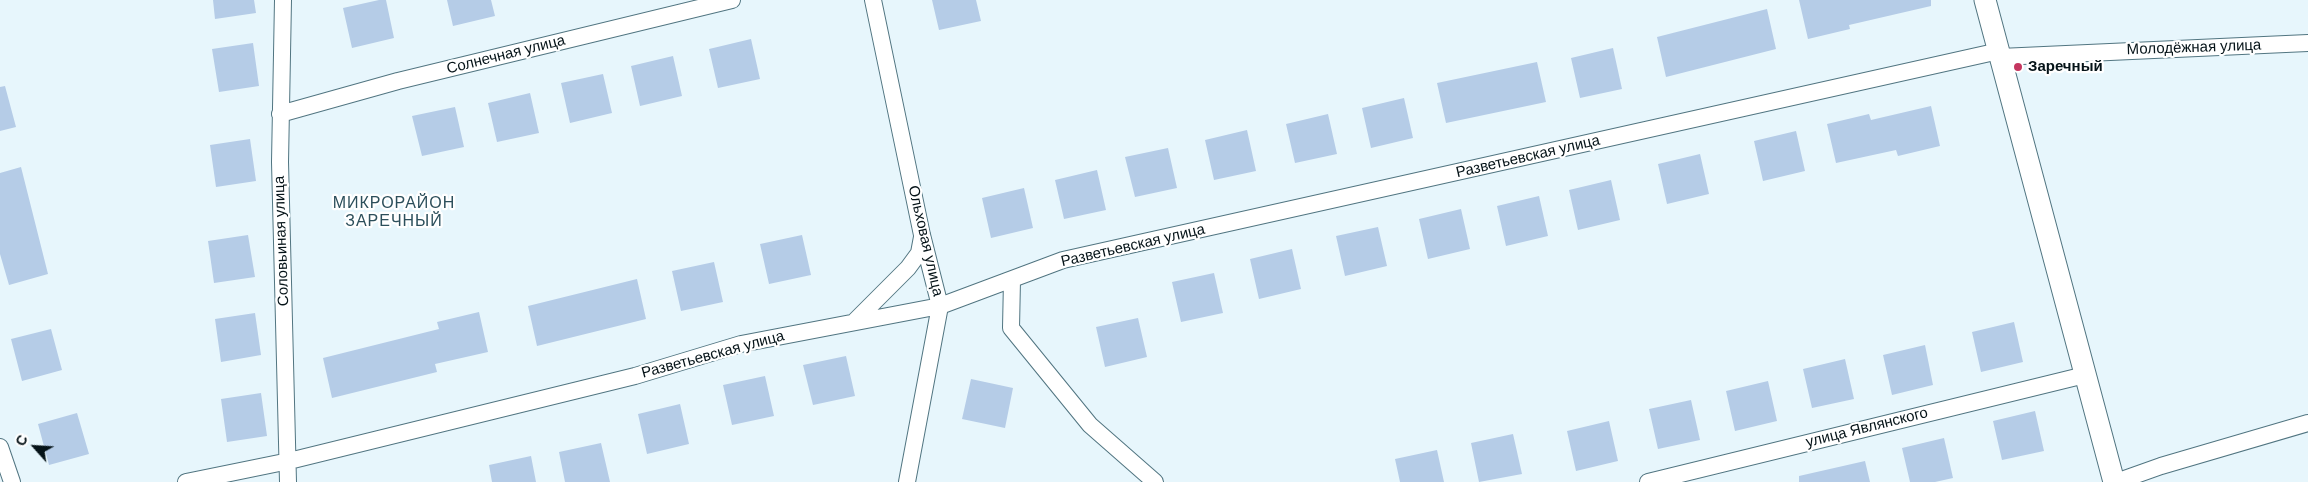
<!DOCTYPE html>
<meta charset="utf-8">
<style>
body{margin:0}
#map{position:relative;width:2308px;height:482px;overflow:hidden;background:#e7f6fc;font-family:"DM Sans",sans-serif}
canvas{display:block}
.north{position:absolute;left:10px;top:422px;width:50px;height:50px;-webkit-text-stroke:4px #fff;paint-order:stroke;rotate:296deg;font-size:14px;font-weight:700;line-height:20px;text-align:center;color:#051318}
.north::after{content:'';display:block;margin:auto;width:18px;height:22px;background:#051318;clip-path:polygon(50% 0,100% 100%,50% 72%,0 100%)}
</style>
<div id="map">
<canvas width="2308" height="482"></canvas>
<div class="north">С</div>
</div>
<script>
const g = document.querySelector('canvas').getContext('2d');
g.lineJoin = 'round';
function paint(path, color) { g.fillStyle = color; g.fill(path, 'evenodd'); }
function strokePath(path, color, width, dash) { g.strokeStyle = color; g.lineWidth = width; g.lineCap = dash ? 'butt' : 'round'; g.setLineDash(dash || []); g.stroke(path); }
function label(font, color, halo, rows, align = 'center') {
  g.font = font + ' "DM Sans",sans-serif'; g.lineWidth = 4.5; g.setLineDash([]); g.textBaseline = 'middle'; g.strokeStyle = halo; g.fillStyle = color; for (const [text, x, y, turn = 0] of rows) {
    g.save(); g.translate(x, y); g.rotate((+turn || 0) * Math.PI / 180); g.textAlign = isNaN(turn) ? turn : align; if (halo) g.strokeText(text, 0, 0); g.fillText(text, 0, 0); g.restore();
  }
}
paint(new Path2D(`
 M213,0H254L256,13L215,19Z
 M379,0H386L394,38L352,48L343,8Z
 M447,0H491L495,16L453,26Z
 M932,0H976L981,21L939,30Z
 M1799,0H1931V6L1849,25L1850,29L1808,39Z
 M1767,9L1776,49L1666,77L1657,37Z
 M751,39L760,79L718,88L709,49Z
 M253,43L259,86L219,92L212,49Z
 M1613,48L1622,89L1580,98L1571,58Z
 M673,56L682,96L640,106L631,66Z
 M1537,62L1546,102L1446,123L1437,83Z
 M603,74L612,113L570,123L561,83Z
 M5,86L16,127L0,131V87Z
 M530,93L539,133L497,142L488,103Z
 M1404,98L1413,138L1371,148L1362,108Z
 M1931,106L1940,146L1898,156L1896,150L1836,163L1827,124L1869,114L1871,120Z
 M455,107L464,147L422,156L412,116Z
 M1328,114L1337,154L1295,163L1286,124Z
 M1247,130L1256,171L1214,180L1205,140Z
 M1796,131L1805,171L1763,181L1754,141Z
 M250,139L256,181L216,187L210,145Z
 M1168,148L1177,188L1135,197L1125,157Z
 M1700,154L1709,194L1667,204L1658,164Z
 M21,167L48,274L9,285L0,254V173Z
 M1097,170L1106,210L1064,219L1055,180Z
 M1611,180L1620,220L1578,230L1569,190Z
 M1024,188L1033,228L991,238L982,198Z
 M1539,196L1548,236L1506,246L1497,206Z
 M1461,209L1470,249L1428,259L1419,219Z
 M1378,227L1387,266L1345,276L1336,236Z
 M248,235L255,277L214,283L208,241Z
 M802,235L811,275L769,284L760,244Z
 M1292,249L1301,289L1259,299L1250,259Z
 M714,262L723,302L681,311L672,271Z
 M1214,273L1223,313L1181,322L1172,282Z
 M637,279L646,319L537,346L528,306Z
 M479,312L488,352L435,364L437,372L332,398L323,358L439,329L437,322Z
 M255,313L261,355L221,362L215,319Z
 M1138,318L1147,357L1105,367L1096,327Z
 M2014,322L2023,362L1981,372L1972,332Z
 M51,329L62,370L22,381L11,339Z
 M1925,345L1933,385L1892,395L1883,355Z
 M846,356L855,396L813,405L803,365Z
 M1845,359L1854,399L1812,408L1803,369Z
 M765,376L774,416L732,425L723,385Z
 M971,379L1013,388L1005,428L962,419Z
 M1768,381L1777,421L1735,431L1726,391Z
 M261,393L267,436L227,442L221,399Z
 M1691,400L1700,440L1658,449L1649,409Z
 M680,404L689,444L647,454L638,414Z
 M2035,411L2044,451L2002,460L1993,421Z
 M77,413L89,454L49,465L38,424Z
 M1609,421L1618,461L1576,471L1567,431Z
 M1513,434L1522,474L1479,482L1471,443Z
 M1944,438L1953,478L1935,482H1910L1902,448Z
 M601,443L610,482H565L559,452Z
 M1437,450L1444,482H1400L1395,459Z
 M531,456L536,482H492L489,465Z
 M1865,461L1870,482H1799V476Z`), '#b5cce7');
const minor = new Path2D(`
 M283,0L280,162L288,482
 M873,0L922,235L940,306L907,482
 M2000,57L2308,43
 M280,114L398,81L732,0
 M1012,280L1011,328L1090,425L1155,482
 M855,321L908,268L919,253L922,237
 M0,447L12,482
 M186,482L289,461L635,376L741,344L940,306L1063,260L1999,51
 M1648,482L2085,375
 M2116,482L2161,466L2308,423`);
const tertiary = new Path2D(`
 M1985,0L2114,482`);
strokePath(minor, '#517581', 18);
strokePath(tertiary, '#517581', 23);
strokePath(minor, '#fff', 16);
strokePath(tertiary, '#fff', 21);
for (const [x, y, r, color] of [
 [2018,67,5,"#c4365f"]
]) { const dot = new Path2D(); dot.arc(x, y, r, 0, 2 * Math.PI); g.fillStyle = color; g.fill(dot); strokePath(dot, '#fff', 2); }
label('15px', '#051318', '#fff', [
 ["Молодёжная улица",2194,48,-2],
 ["Солнечная улица",506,55,-14],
 ["Разветьевская улица",1528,157,-13],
 ["Соловьиная улица",282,241,-92],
 ["Ольховая улица",925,241,77],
 ["Разветьевская улица",1133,246,-13],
 ["Разветьевская улица",713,355,-15],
 ["улица Являнского",1867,428,-14]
]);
label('bold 15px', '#051318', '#fff', [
 ["Заречный",2028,67]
], 'left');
g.letterSpacing = '1px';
label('16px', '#2c4f5b', '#fff', [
 ["МИКРОРАЙОН",394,204],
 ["ЗАРЕЧНЫЙ",394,222]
]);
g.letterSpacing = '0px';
</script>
